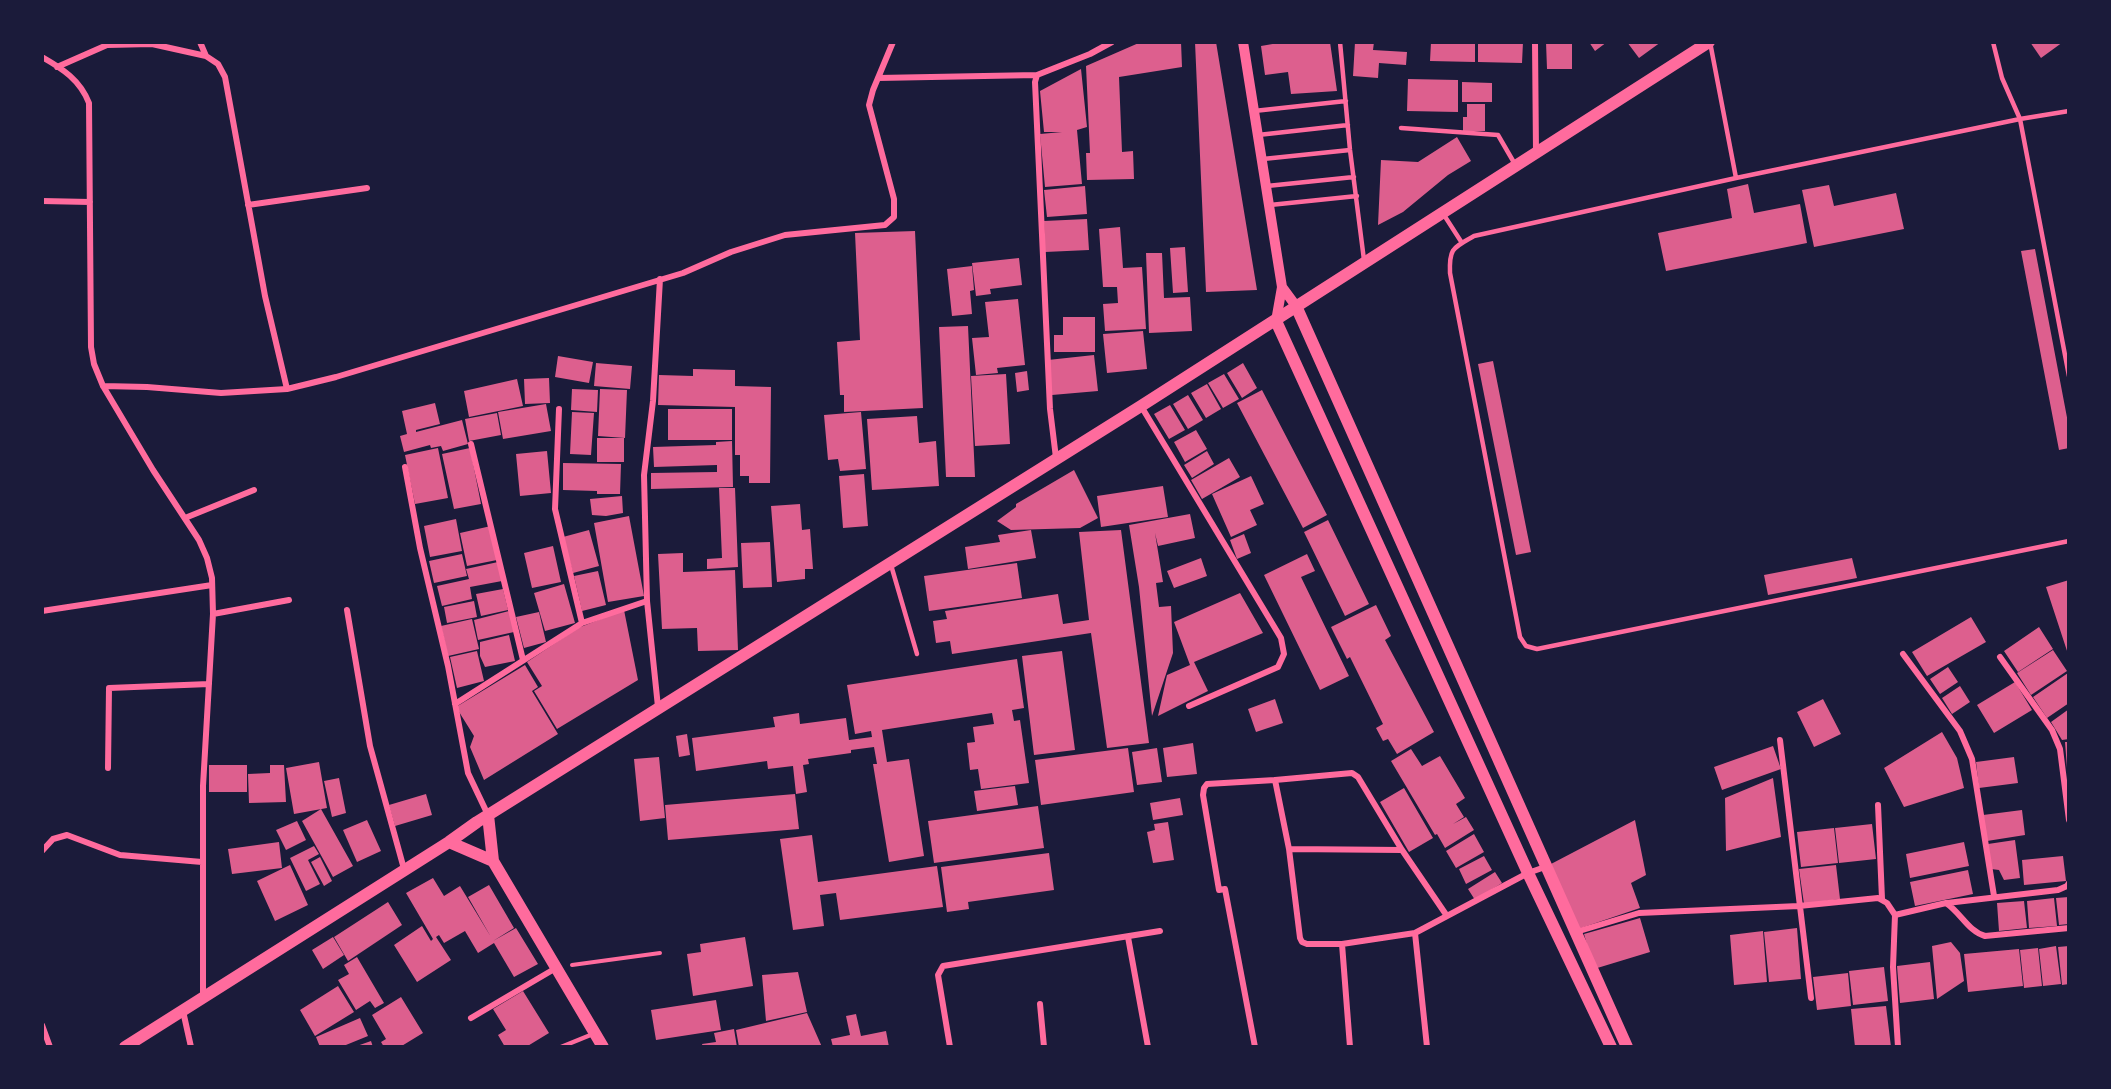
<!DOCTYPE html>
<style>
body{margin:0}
#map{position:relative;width:2111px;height:1089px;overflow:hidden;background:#1b1b3a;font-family:Mulish,sans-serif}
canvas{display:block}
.frame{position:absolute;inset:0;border:44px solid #1b1b3a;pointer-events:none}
</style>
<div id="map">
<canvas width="2111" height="1089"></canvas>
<div class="frame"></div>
</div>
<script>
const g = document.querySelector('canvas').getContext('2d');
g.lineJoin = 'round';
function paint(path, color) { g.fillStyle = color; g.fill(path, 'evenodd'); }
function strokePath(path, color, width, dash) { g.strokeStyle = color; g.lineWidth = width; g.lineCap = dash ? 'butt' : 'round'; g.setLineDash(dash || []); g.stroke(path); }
paint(new Path2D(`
 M1141,42H1181L1182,67L1119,77L1122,152L1133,151L1134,179L1087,180L1086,153H1090L1086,66Z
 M1195,42H1216L1257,290L1206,292Z
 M1284,42H1330L1337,91L1291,94L1288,72L1265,75L1261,46Z
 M1355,42H1374L1373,50L1407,52L1406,65L1379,63L1378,78L1353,76Z
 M1431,42H1475V62L1430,61Z
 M1478,42H1523L1522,63L1478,62Z
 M1546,42H1572V69H1547Z
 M1589,42H1607L1595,51Z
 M1627,42H1661L1639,58Z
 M2030,42H2063L2041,58Z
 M1081,69L1087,127L1077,130L1082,184L1045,187L1040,134L1062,132H1044L1040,91Z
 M1408,79L1458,80V112L1407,111Z
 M1462,82L1492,83V102H1462Z
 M1467,104H1485V131H1463V117H1467Z
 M1457,137L1471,161L1448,175L1403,212L1378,225L1381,160L1418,162Z
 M1748,184L1754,213L1800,204L1807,243L1666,271L1658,233L1732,218L1727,189Z
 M1829,185L1834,206L1896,193L1904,229L1814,247L1802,190Z
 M1085,186L1087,214L1047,217L1044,190Z
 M1087,219L1089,250L1045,252L1044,221Z
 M1120,227L1123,268L1142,267L1146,329L1105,331L1103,304L1118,303L1117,287H1103L1099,229Z
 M915,231L923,408L844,412V395H840L837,342L860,340L855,233Z
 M1185,247L1188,292L1173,293L1170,248Z
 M2035,249L2069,428V448L2059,450L2021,251Z
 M1146,253H1162L1164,298L1190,297L1192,331L1149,333Z
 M1019,258L1022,285L990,289L991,294L976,296L972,263Z
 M972,266L974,290L970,291L972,314L952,316L947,269Z
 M1018,299L1025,365L997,368L998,373L976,375L972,338L989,337L985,302Z
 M1063,317H1095V352H1054V335H1063Z
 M968,326L975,477H946L939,327Z
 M1143,331L1147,369L1107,373L1103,334Z
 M1094,355L1098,391L1052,395L1048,360Z
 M558,356L593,362L589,383L555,377Z
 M1493,361L1531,552L1516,555L1478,364Z
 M596,363L632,366L630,389L594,386Z
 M1243,363L1257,388L1242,398L1227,373Z
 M693,369L735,370V386L771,387L770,483H749V476H740V455H735V407L658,405L659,375L693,376Z
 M1027,371L1029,390L1017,392L1015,373Z
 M1006,374L1010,444L975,446L971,376Z
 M1224,374L1239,399L1223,408L1208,383Z
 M549,378L550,403L525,404L524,379Z
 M517,379L523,406L469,417L464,391Z
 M1207,384L1221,409L1206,418L1191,393Z
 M572,389L598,390L597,412L571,410Z
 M600,389L627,390L625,438L598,436Z
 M1262,390L1327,515L1303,528L1237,403Z
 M1188,395L1203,420L1188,429L1173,404Z
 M435,403L440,424L416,430V432L462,420L468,444L443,451L441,446L431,448L430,445L404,452L400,436L407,434L402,411Z
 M546,404L551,431L503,439L498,412Z
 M1170,405L1185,430L1169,439L1154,414Z
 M668,409H732V440H668Z
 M572,412L594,413L591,455L570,454Z
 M861,412L866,469L840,471L838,459L828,460L824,415Z
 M497,413L501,435L469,441L465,419Z
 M917,416L919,443L936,441L939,486L872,490L867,419Z
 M1196,430L1207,449L1185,462L1174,442Z
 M597,438H624V462H597Z
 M732,441L733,487L651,489V473L717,472V465L654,467L653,447L716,445V442Z
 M438,448L448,498L415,504L405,455Z
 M470,448L481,504L454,509L442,454Z
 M547,451L551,493L520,496L516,454Z
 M1207,451L1214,464L1192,478L1184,465Z
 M1229,458L1240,477L1202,499L1191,480Z
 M563,463L621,464L620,494H597V491L563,490Z
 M1074,470L1098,518L1080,528L1011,530L997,521L1016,507V504Z
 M864,474L868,526L843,528L839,476Z
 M1251,476L1264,504L1250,510L1257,525L1231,537L1212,494Z
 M1163,486L1168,517L1101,527L1097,496Z
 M719,488H735L738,567L707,569V559L722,558Z
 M622,496L623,513L606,516L592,515L590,499Z
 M800,504L802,530L810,529L813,569H805V579L777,582L771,506Z
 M1190,514L1195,538L1158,546L1155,533L1163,582L1156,583L1159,607L1171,606L1173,653L1152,716L1139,587L1129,525Z
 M629,516L644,596L608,602L594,523Z
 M456,519L462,551L430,557L424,526Z
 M1328,520L1369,604L1345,616L1304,532Z
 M491,526L497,560L467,566L460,533Z
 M589,530L599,566L573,573L563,537Z
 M1031,530L1036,558L968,569L965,547L1000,542L998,535Z
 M1121,530L1149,743L1107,748L1091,633L952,654L950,641L936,643L933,621L947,619L945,611L1058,594L1063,624L1089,620L1079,532Z
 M1244,534L1251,553L1237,559L1230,540Z
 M770,542L772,587L743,588L741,543Z
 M553,546L561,582L532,588L524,553Z
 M683,553V572L735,570L738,650L698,651L697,628L662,629L658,554Z
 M462,554L467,576L434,583L429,561Z
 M1307,554L1315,571L1301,577L1349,676L1320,690L1264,575Z
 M1201,558L1207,576L1174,588L1167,571Z
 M1852,558L1857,578L1768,595L1764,575Z
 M498,562L502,581L470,587L472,599L442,606L437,586L469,579L466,569Z
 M1017,563L1022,598L929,611L924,576Z
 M598,571L606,605L582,611L574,576Z
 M2069,580V657L2046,587Z
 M564,584L575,623L545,631L534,593Z
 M503,589L508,610L481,616L476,594Z
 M1240,593L1263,633L1194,662L1208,691L1158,716L1167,675L1190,665L1174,622Z
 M474,601L477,617L447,623L444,607Z
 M1376,605L1391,636L1385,640L1434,732L1397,754L1388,739L1383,741L1376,728L1383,724L1350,657L1347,659L1331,627Z
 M624,610L638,680L557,729L534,691L542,686L527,662L578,628Z
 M509,611L514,632L478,640L474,620Z
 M539,612L546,642L524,648L516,617Z
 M1971,617L1986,642L1927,676L1912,652Z
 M472,619L479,649L448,656L441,626Z
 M2039,627L2053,649L2018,672L2004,651Z
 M509,635L515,661L485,667L480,656V642Z
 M2053,650L2067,671L2031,695L2017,673Z
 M477,651L484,681L457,688L450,657Z
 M1062,651L1075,750L1034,755L1022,656Z
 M1017,659L1024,708L1012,710L1014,721L1020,720L1029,783L981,789L978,769L970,770L967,743L975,742L973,727L994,724L992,713L882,730L887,762L909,759L924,856L889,862L873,764H877L874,747L851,750V753L808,759L809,764L803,765L807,792L796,794L793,766L768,769L767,761L696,771L692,738L775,727L773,717L799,713L800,724L846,718L849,740L872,737L871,731L855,734L847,685Z
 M525,665L538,687L532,691L558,734L484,780L470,747L474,736L456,707Z
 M1948,667L1958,682L1940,694L1930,679Z
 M2068,673L2069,703L2047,718L2033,697Z
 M2015,682L2032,710L1994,733L1977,705Z
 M1960,686L1970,702L1952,714L1942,698Z
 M1275,699L1283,723L1256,732L1248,709Z
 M1823,699L1841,734L1814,747L1797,712Z
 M2069,709V739L2062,740L2051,722Z
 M1942,732L1957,758L1964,788L1904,807L1884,768Z
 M687,734L690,755L679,757L676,736Z
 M2065,742H2069V768H2067Z
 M1193,743L1197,774L1167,777L1163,748Z
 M1773,746L1781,769L1722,790L1714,767Z
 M1128,748L1134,792L1041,805L1035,760Z
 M1157,748L1162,782L1137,785L1132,752Z
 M1411,749L1422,766L1440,756L1465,798L1456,804L1464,817L1453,824L1466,817L1474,830L1445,848L1437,834L1435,835L1391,761Z
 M659,757L665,818L640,821L634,759Z
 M2014,757L2018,783L1979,788L1976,762Z
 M319,762L327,808L294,814L286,768Z
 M209,765H247V792H209Z
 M270,765H284L286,802L249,803L248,774L270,773Z
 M339,778L346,813L332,817L324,781Z
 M1773,778L1781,837L1726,851L1725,798Z
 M1015,786L1018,805L977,811L974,791Z
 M1404,788L1433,838L1409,852L1380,802Z
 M426,794L432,815L395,826L389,805Z
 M795,794L799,829L668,840L665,805Z
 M1180,798L1183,815L1153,820L1150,803Z
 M1038,806L1044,848L934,863L928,821Z
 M321,809L353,866L333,877L302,821Z
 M2022,810L2025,835L1987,841L1983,815Z
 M367,820L381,851L357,862L343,830Z
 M1635,820L1646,875L1631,883L1640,908L1578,929L1551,864Z
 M297,821L306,840L286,850L276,830Z
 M1168,822L1174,860L1153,863L1147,832L1155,830L1154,824Z
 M1872,824L1876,859L1839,863L1835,828Z
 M1834,828L1838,863L1801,867L1797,832Z
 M1474,834L1484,852L1456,868L1446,851Z
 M812,835L818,882L937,866L943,907L840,920L836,893L820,895L824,926L793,930L780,839Z
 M2015,840L2020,878L2004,880L1999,870L1991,869L1988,844Z
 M279,842L282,868L232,874L228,849Z
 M1964,842L1969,866L1910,878L1906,854Z
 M314,846L319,854L308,860L320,884L306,891L290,858Z
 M1049,853L1054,890L968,902L969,909L947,912L941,867Z
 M1484,856L1492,870L1466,884L1459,869Z
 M2063,856L2066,881L2024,885L2022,860Z
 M320,857L332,881L324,886L311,862Z
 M290,865L308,905L275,921L257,881Z
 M1836,865L1840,899L1804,904L1799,869Z
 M1968,870L1973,894L1915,906L1910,882Z
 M1495,872L1502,883L1475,900L1468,889Z
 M433,878L444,896L460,886L491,937L468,897L489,885L514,928L493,941L516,928L538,964L514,977L494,943L478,953L465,931L444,943L439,935L436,937L451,960L417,982L394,945L422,926L431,941L433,939L406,893Z
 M2069,897V924L2059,925L2056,898Z
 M2054,898L2057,926L2029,928L2027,901Z
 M2024,901L2027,928L1999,931L1997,903Z
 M388,902L402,925L348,961L334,937Z
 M1640,918L1650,952L1594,969L1584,934Z
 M1797,928L1801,979L1769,982L1764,932Z
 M1763,931L1767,982L1734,985L1730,935Z
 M333,937L344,955L323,969L312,950Z
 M745,937L753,986L693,996L687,954L701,952L700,944Z
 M1951,942L1960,953L1964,981L1937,999L1932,946Z
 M2056,946L2061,984L2043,986L2039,949Z
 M2069,946V984L2062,985L2058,947Z
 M2038,948L2042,986L2024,988L2020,950Z
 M2019,949L2023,986L1968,992L1964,954Z
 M357,957L384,1003L375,1008L370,1001L356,1010L338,980L349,974L344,965Z
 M1930,962L1934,999L1900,1003L1897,966Z
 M1884,967L1888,1001L1853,1005L1849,971Z
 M798,972L807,1012L766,1021L762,975Z
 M1848,973L1851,1006L1817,1010L1813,977Z
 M338,986L354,1012L315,1036L300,1010Z
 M523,991L549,1033L526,1047H505L498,1035L506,1030L493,1009Z
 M401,997L423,1033L400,1047H384L381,1042L386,1039L372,1015Z
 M716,1000L721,1030L656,1040L651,1010Z
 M1886,1006L1891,1047H1855L1851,1009Z
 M807,1013L822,1047H739L736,1030Z
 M856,1014L861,1036L886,1031L889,1047H833L831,1039L850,1035L846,1016Z
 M360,1018L368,1036L341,1047H320L316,1037Z
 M734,1029L737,1047H703L702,1044L716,1042L714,1033Z
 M371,1041L373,1047H354Z`), '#dd5f8e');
strokePath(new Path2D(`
 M572,965L660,953`), '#ff6b9d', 4);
strokePath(new Path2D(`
 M1340,42L1350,150L1364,260
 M1710,42L1736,178
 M1993,42L2002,78L2020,119L2069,376
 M1254,111L1346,101
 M2069,111L2020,119L1736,178L1474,236C1453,248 1449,248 1450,273L1520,637L1526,646L1537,649L2069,541
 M1401,128L1498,135L1516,166
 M1258,135L1348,125
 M1263,159L1350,150
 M1267,186L1354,177
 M1270,205L1357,196
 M1444,215L1462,243
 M891,565L917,654
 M561,1047L593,1034`), '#ff6b9d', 4.5);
strokePath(new Path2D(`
 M200,42L206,56
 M1535,42L1536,152
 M42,57C63,69 80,80 89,103L91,347L94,364L103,386L153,470L199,540L207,558L212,578L213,614L203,786V997
 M57,67L107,45L152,44L206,56L218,64L225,77L265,296L287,389
 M878,78L1037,75
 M42,201L90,202
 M248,205L367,188
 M103,386L147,387L221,393L287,389L336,377L683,273L731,252L785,235L885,225L894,217V199L869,105L873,90L893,42
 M1141,406L1281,638L1284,654L1278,667L1189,706
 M559,409L555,509L582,623
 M471,444L523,660
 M1056,458L1050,409L1035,82L1037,75L1090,54L1112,42
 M405,467L420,548L448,666L468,773L488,815
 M185,518L254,490
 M347,610L370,746L404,869
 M42,611L212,585
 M213,614L289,600
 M1903,654L1960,731L1972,759L1994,896
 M2000,657L2052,730L2060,749L2069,820
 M455,704L582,623L647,601
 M658,707L647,601L644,475L653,401L660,279
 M1780,740L1811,998
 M108,768L109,688L209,684
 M1275,780L1289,849L1300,938L1302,942L1307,944H1342L1415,933L1528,873L1545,867
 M1878,805L1882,899
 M1289,849L1402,850
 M42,851L53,839L67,835L120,855L202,862
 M1947,903L2058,890L2067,886L2069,883
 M1576,932L1639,913L1799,906L1878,898L1887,903L1895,915
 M1415,933L1427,1047
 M1128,937L1148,1047
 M1342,944L1350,1047
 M1040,1004L1044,1047
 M183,1011L191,1047
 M471,1018L556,968
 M42,1025L50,1047
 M950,1047L938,975L943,966L1160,931
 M1255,1047L1225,889L1219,890L1203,795L1204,788L1207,784L1275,780L1352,773L1358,777L1402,850L1447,916
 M1898,1047L1893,967L1895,915L1946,903C1961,913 1968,931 1985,936L2069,928`), '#ff6b9d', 6);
strokePath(new Path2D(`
 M1243,42L1282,287L1296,306
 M1276,321L1282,287`), '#ff6b9d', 10);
strokePath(new Path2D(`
 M1296,306L1627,1047
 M1276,321L1528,873L1611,1047
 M488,815L493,861L603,1047
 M449,842L493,861
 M125,1047L449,842L477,822L1141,406L1709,42`), '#ff6b9d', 12);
</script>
